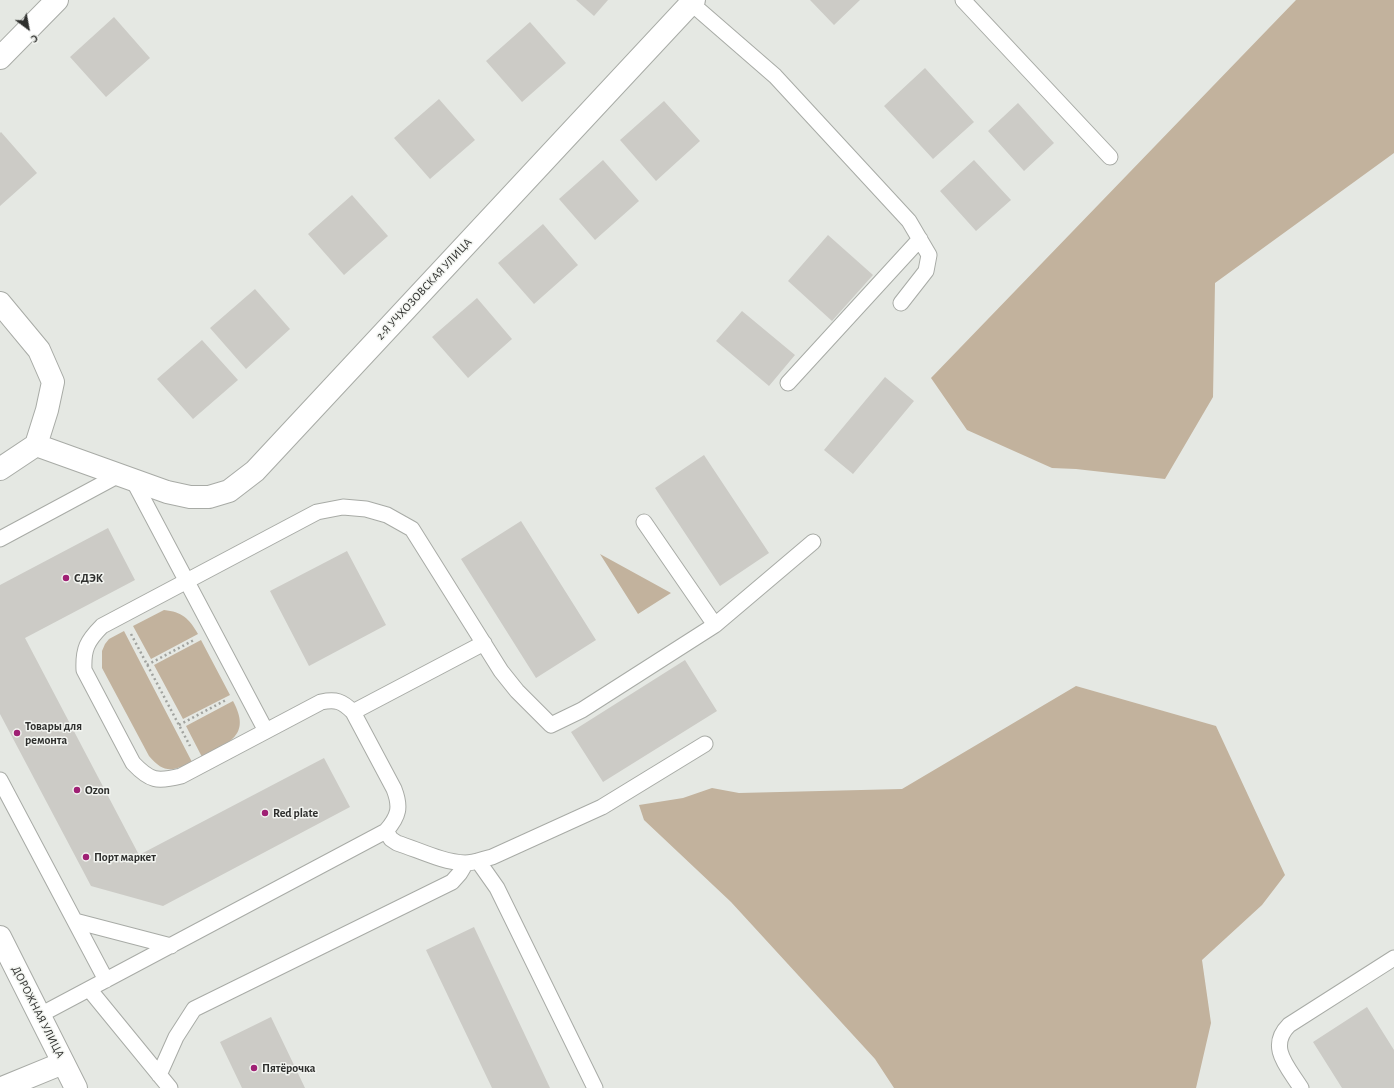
<!DOCTYPE html>
<meta charset="utf-8">
<style>
body{margin:0}
#map{position:relative;width:1394px;height:1088px;overflow:hidden;background:#e5e8e3;font-family:"Alegreya Sans",sans-serif}
canvas{display:block}
.north{position:absolute;left:8px;top:8px;width:40px;height:40px;-webkit-text-stroke:3px #f3f5f1;paint-order:stroke;rotate:148deg;font-size:11px;font-weight:700;line-height:16px;text-align:center;color:#2e2f2d}
.north::after{content:'';display:block;margin:auto;width:14px;height:18px;background:#2e2f2d;clip-path:polygon(50% 0,100% 100%,50% 72%,0 100%)}
</style>
<div id="map">
<canvas width="1394" height="1088"></canvas>
<div class="north">С</div>
</div>
<script>
const g = document.querySelector('canvas').getContext('2d');
g.lineJoin = 'round';
function paint(path, color) { g.fillStyle = color; g.fill(path, 'evenodd'); }
function strokePath(path, color, width, dash) { g.strokeStyle = color; g.lineWidth = width; g.lineCap = dash ? 'butt' : 'round'; g.setLineDash(dash || []); g.stroke(path); }
function label(font, color, halo, rows, align = 'center') {
  g.font = font + ' "Alegreya Sans",sans-serif'; g.lineWidth = 3; g.setLineDash([]); g.textBaseline = 'middle'; g.strokeStyle = halo; g.fillStyle = color; for (const [text, x, y, turn = 0] of rows) {
    g.save(); g.translate(x, y); g.rotate((+turn || 0) * Math.PI / 180); g.textAlign = isNaN(turn) ? turn : align; if (halo) g.strokeText(text, 0, 0); g.fillText(text, 0, 0); g.restore();
  }
}
paint(new Path2D(`
 M1296,0H1394V153L1215,283L1213,397L1165,479L1076,469L1052,468L967,430L931,378Z
 M600,554L671,593L638,614Z
 M164,610C182,612 189,618 198,634L151,659L133,626Z
 M124,631L192,762C173,771 164,774 149,756L102,668V651L105,644L109,639Z
 M201,640L230,695L183,719L154,665Z
 M1076,686L1216,726L1285,875L1262,905L1202,960L1211,1023L1196,1088H894L875,1059L731,902L644,820L639,805L683,798L712,788L739,793L902,789Z
 M233,701C252,736 228,743 202,757L186,726Z`), '#c2b29d');
paint(new Path2D(`
 M576,0H608L594,16Z
 M810,0H860L834,25Z
 M114,17L150,58L106,97L70,57Z
 M530,22L566,63L522,102L486,61Z
 M925,68L974,122L933,159L884,106Z
 M439,99L475,140L430,179L394,138Z
 M664,101L700,141L656,181L620,140Z
 M1018,103L1054,143L1024,171L988,131Z
 M1,132L37,173L0,206V133Z
 M603,160L639,201L595,240L559,199Z
 M974,160L1011,200L976,231L940,191Z
 M352,195L388,236L344,275L308,234Z
 M543,224L578,265L534,304L498,263Z
 M828,235L873,275L832,321L788,281Z
 M255,289L290,329L246,369L210,328Z
 M477,298L512,339L468,378L432,337Z
 M742,311L795,355L769,386L716,341Z
 M202,340L238,380L193,419L157,379Z
 M885,377L914,401L853,474L824,450Z
 M704,455L769,553L720,586L655,488Z
 M521,521L596,640L536,678L461,559Z
 M108,528L135,580L25,638L139,855L324,758L350,807L163,906L91,886L0,714V585Z
 M347,551L386,625L309,666L270,591Z
 M685,660L717,711L603,782L571,732Z
 M474,927L550,1088H492L426,950Z
 M1367,1007L1394,1050V1088H1342L1313,1042Z
 M271,1017L305,1088H242L220,1042Z`), '#cccbc6');
const service = new Path2D(`
 M963,0L1110,157
 M691,3L775,76L909,221L929,255L926,271L901,303
 M788,383L920,239
 M133,480L266,731
 M644,522L715,625
 M0,539L119,475
 M353,712L484,643
 M0,780L106,980
 M386,831L391,839L397,843C419,850 442,862 465,863C474,863 483,859 492,857L602,807L705,744
 M478,861L497,888L595,1088
 M75,921L171,946
 M89,989L170,1088
 M40,1015L386,831C399,816 401,807 394,789L353,712C342,701 336,699 321,702L181,776C157,782 150,781 133,763L84,670C83,649 87,641 102,626L317,512L343,507L366,509L387,515L412,529L501,671L517,691L551,725L582,710L715,625L813,542
 M159,1075L176,1037L194,1009L452,882L460,873L466,863
 M1301,1088C1288,1067 1267,1047 1289,1025L1394,958`);
const minor = new Path2D(`
 M0,58L57,0
 M0,303L39,350L53,382L47,410L36,445
 M0,469L36,445L167,492L190,497H209L229,491L255,471L694,0
 M2,1088L63,1063`);
const tertiary = new Path2D(`
 M0,937L76,1088`);
strokePath(service, '#a8aba6', 17);
strokePath(minor, '#a8aba6', 24);
strokePath(tertiary, '#a8aba6', 24);
strokePath(new Path2D(`
 M131,634L190,746
 M147,665L194,640
 M179,725L226,700`), '#a1a39f', 2.5, [2, 3]);
strokePath(service, '#fff', 15);
strokePath(minor, '#fff', 22);
strokePath(tertiary, '#fff', 22);
for (const [x, y, r, color] of [
 [66,578,4,"#9f2074"],
 [17,733,4,"#9f2074"],
 [77,790,4,"#9f2074"],
 [265,813,4,"#9f2074"],
 [86,857,4,"#9f2074"],
 [254,1068,4,"#9f2074"]
]) { const dot = new Path2D(); dot.arc(x, y, r, 0, 2 * Math.PI); g.fillStyle = color; g.fill(dot); strokePath(dot, '#f3f5f1', 1.5); }
label('12px', '#2e2f2d', '#f3f5f1', [
 ["2-Я УЧХОЗОВСКАЯ УЛИЦА",424,289,-47],
 ["ДОРОЖНАЯ УЛИЦА",38,1012,63]
]);
label('bold 12px', '#2e2f2d', '#f3f5f1', [
 ["СДЭК",74,578],
 ["Товары для",25,726],
 ["ремонта",25,740],
 ["Ozon",85,790],
 ["Red plate",273,813],
 ["Порт маркет",94,857],
 ["Пятёрочка",262,1068]
], 'left');
</script>
